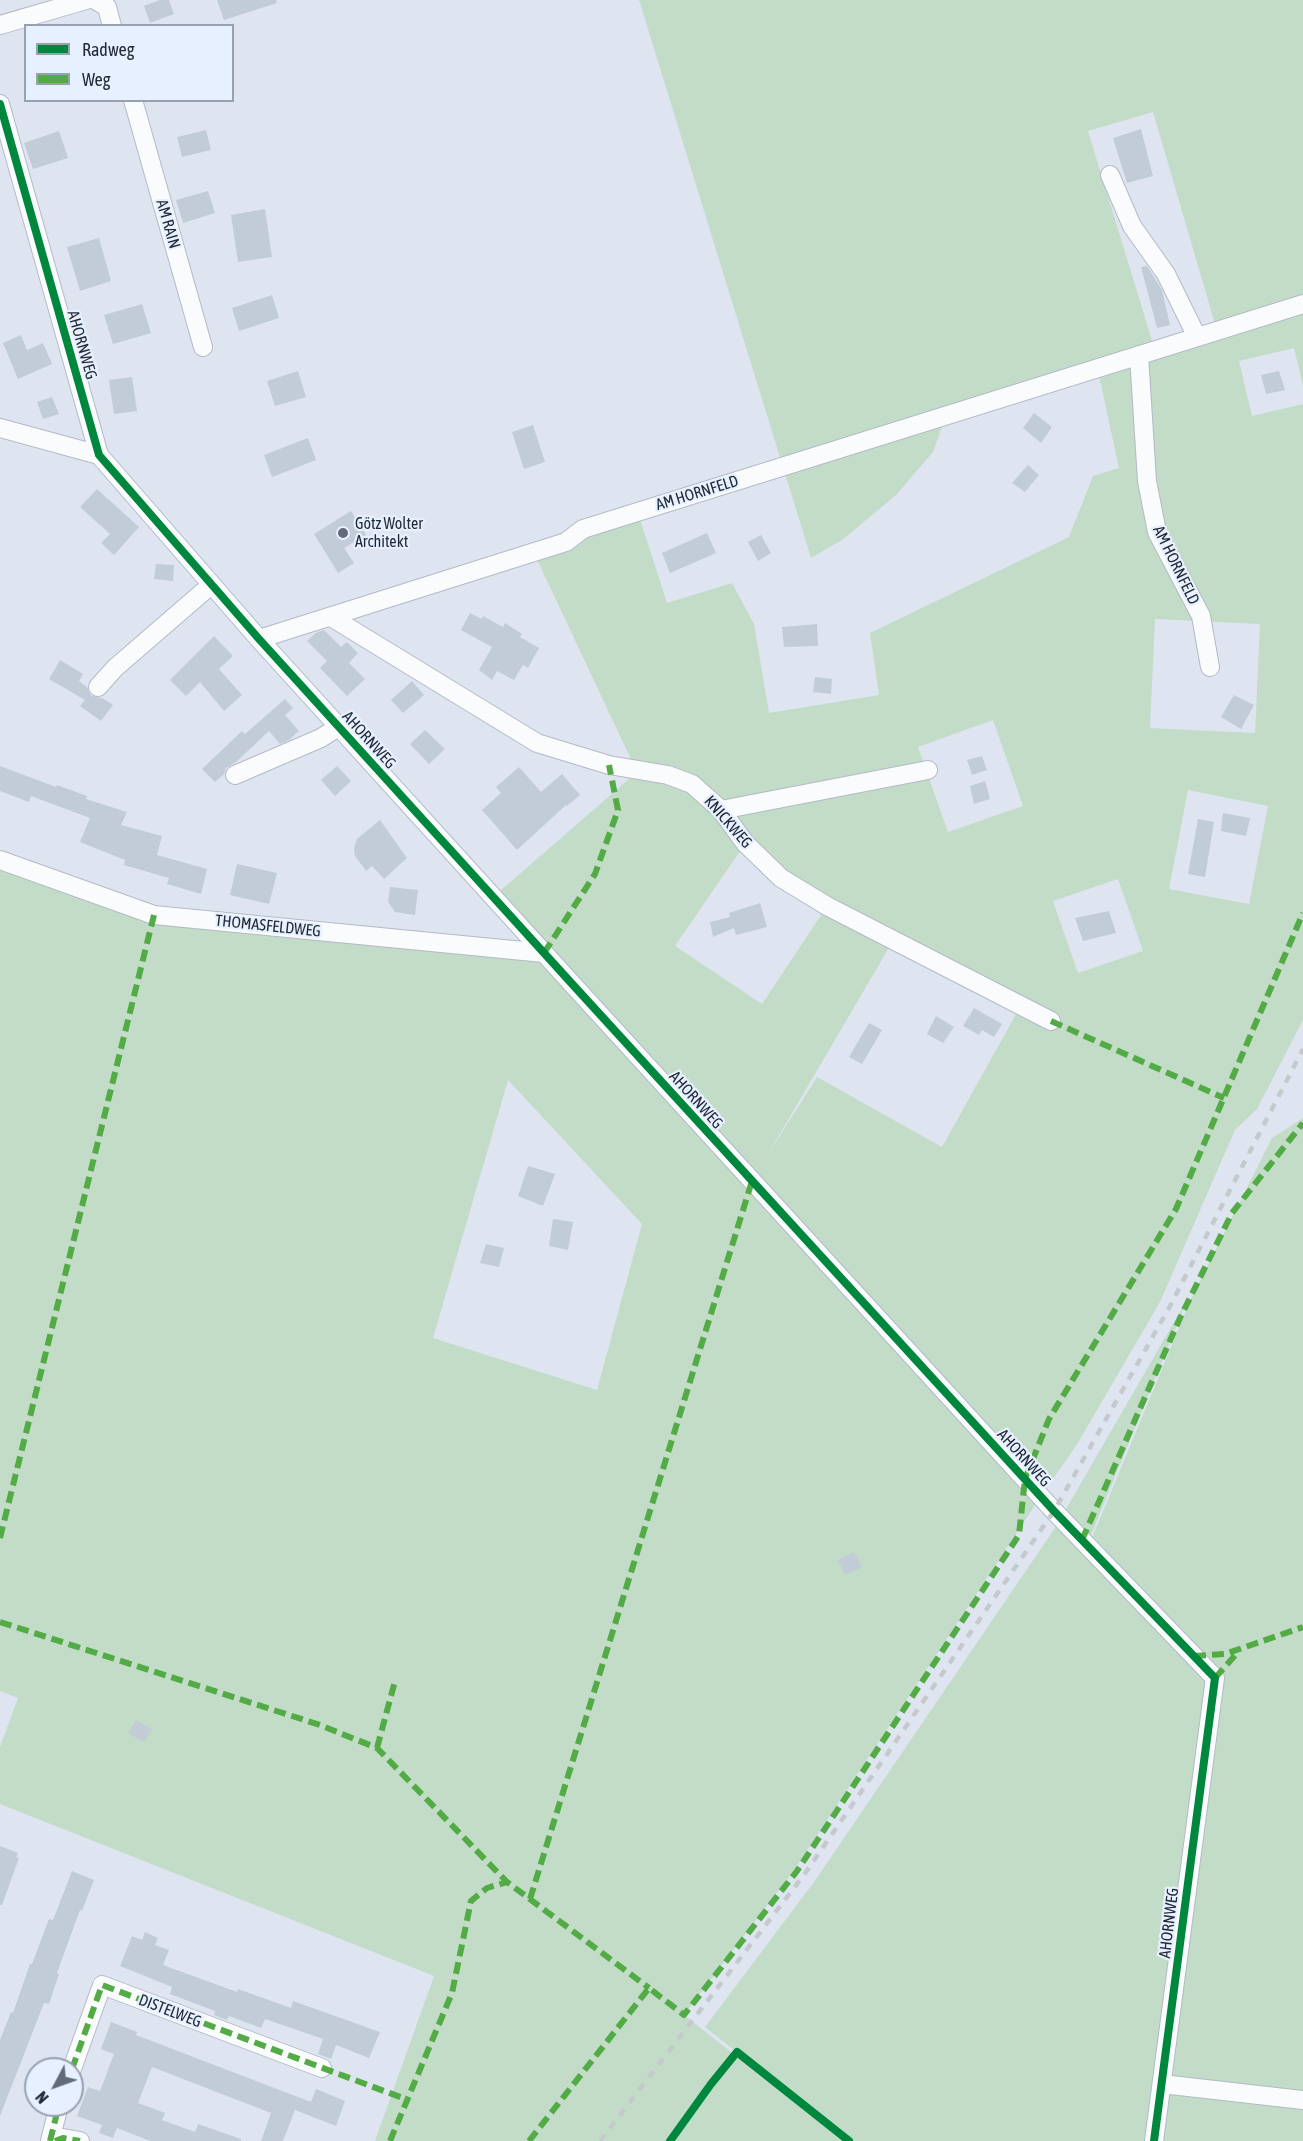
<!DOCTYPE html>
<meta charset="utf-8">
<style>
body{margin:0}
#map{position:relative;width:1303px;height:2141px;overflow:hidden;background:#dee5f1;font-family:"Asap Condensed",sans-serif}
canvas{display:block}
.legend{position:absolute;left:24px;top:24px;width:210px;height:78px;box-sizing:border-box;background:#e7f0ff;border:2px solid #98a1af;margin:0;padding:8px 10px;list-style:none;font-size:18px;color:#222a37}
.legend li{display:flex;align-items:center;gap:12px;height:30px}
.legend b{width:30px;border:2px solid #98a1af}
.north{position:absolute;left:24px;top:2057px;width:60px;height:60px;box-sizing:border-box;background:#e7f0ff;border:2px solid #98a1af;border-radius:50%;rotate:229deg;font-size:16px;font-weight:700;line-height:24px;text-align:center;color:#222a37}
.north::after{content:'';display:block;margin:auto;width:21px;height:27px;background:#646b78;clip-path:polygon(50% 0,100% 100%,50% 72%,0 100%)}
</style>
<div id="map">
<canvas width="1303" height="2141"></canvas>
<ul class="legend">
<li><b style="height:8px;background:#00873e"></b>Radweg</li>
<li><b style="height:8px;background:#53ab45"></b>Weg</li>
</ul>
<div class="north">N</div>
</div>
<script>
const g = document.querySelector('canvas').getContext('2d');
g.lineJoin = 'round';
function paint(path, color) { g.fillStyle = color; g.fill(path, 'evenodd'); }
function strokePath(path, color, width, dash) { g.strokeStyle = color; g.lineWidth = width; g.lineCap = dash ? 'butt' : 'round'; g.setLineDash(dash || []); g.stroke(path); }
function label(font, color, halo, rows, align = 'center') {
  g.font = font + ' "Asap Condensed",sans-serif'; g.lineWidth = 4.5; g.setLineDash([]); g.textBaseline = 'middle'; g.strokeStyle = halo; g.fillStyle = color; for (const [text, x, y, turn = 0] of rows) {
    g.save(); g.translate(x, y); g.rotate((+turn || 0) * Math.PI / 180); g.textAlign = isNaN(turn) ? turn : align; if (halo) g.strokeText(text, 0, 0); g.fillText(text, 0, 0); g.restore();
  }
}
paint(new Path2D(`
 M639,0H1303V297L1215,324L1153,112L1088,131L1153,344L946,416L933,452L896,495L842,540L811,558Z
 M1303,311V386L1294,348L1239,361L1252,416L1303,404V1020L1257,1109L1235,1130L1160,1302L1076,1446L1041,1496L794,1870L684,2015L845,2141H375L434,1976L0,1804V1747L18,1698L0,1691V860L154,915L543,953L493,897L637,772L534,553L638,513L667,603L732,583L754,624L769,713L879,695L870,633L1069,537L1093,476L1119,468L1099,376ZM1155,619L1260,624L1255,733L1150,728ZM993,720L1023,806L948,832L918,747ZM1188,790L1268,806L1249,904L1169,889ZM745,844L827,906L762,1004L675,946ZM1118,879L1143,951L1078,973L1053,901ZM894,939L1020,1007L942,1147L817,1077L767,1156ZM508,1080L642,1224L597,1390L433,1338Z
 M1303,1118V2141H1159L1218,1677L1089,1545L1191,1299L1272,1138Z
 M1188,1298L1087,1545L1215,1678L1156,2141H849L705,2027L814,1882L1055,1528Z`), '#c2dcc8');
paint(new Path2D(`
 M160,0H169L174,14L150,23L144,6Z
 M217,0H276L277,3L224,20Z
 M1141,129L1153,176L1127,183L1113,138Z
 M206,130L211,150L182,157L177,137Z
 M59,131L68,158L33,169L24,143Z
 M208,191L215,213L183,223L176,200Z
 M265,209L272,257L238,262L231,215Z
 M99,238L111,281L80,291L67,247Z
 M1147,266L1162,290L1170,325L1157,328L1141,267Z
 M272,295L279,318L239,331L232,308Z
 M142,304L151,333L113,344L104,315Z
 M21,335L27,350L43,343L52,364L18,379L3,343Z
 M298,371L306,397L275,406L267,381Z
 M1279,371L1285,390L1266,394L1261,375Z
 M132,377L137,411L114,414L109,380Z
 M52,397L59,414L43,419L37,402Z
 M1034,413L1052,427L1041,443L1023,428Z
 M533,425L545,462L524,469L512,432Z
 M308,438L316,460L272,477L264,455Z
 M1028,465L1039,475L1025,492L1012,483Z
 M97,489L139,527L114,555L101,543L110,534L80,507Z
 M351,511L366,535L344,548L354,563L338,573L314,534Z
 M707,533L716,553L670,573L662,553Z
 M761,535L771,553L758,561L748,542Z
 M156,564L174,565L173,581L154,579Z
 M470,613L482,619L483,616L503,627L505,623L522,634L520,637L539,648L528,668L523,665L514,680L497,671L492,680L479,670L492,647L461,630Z
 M817,624L818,646L784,647L782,627Z
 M324,630L341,647L347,642L358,653L349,663L365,679L347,696L320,668L327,661L307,641L316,633Z
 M214,636L233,656L219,669L242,695L224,711L200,682L186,696L170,680Z
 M60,660L83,674L79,681L87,687L91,696L102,698L113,705L101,721L80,706L85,700L49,679Z
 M815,677L832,679L831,694L813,692Z
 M412,681L424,695L403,713L391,700Z
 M1234,695L1254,705L1241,729L1221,717Z
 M285,699L293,708L285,715L299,731L289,740L280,744L269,731L236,762L226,768L224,774L215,782L202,769L242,731L245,734Z
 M425,730L445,749L429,764L410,744Z
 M982,756L987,770L972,775L967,760Z
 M0,766L56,787L57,785L87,796L86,799L127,812L121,825L162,836L157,855L207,869L201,894L167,884L169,878L124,865L125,860L80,842L90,818L31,796L29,802L0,791Z
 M337,766L351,781L335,796L321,780Z
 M519,767L541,792L562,774L580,795L567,806L566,805L517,850L482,810L501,793L496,787Z
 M985,781L990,799L974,804L970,786Z
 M1223,813L1250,818L1246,836L1221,831Z
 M1198,819L1214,822L1205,877L1188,874Z
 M380,820L407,858L384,879L372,866L366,871L355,856L354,848L357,839Z
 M237,864L277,873L269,904L230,895Z
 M390,887L418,890L415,915L395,912L388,902Z
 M760,903L767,927L736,935L734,928L713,937L710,922L730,917L729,913Z
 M1109,911L1116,933L1083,941L1075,918Z
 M974,1008L1002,1024L994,1037L982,1030L979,1035L963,1026Z
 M936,1016L954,1027L943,1043L927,1034Z
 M869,1023L882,1030L862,1064L849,1057Z
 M528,1166L555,1174L543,1206L518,1196Z
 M553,1219L573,1222L568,1250L549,1246Z
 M486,1244L504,1248L499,1267L480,1263Z
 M854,1552L862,1567L845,1575L838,1560Z
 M136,1720L152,1729L144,1742L128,1733Z
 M0,1846L18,1853L16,1857L19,1858L2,1905H0Z
 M72,1871L94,1880L82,1911L80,1910L57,1973L59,1974L49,2004L44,2003L0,2116V2040L11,2012L13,2013L30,1964H32L49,1919L53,1920Z
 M145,1932L158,1938L155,1945L169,1950L163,1965L237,1992L238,1989L291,2008L293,2001L380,2032L369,2058L336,2045L331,2059L318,2054L323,2039L265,2019L261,2028L229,2016L227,2020L214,2015L215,2011L170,1994L172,1987L120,1966L132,1936L142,1940Z
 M111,2022L137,2032L136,2035L311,2102L316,2089L345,2101L336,2126L295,2110L283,2141H261L271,2113L152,2067L138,2103L165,2113L162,2120L195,2132L198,2124L241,2139V2141H150L117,2128L113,2138L99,2133L102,2125L77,2116L88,2087L100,2091L114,2054L101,2049Z`), '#c1ccd7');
const minor = new Path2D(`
 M95,0L107,7L112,26
 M0,25L86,0
 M133,100L203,347
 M0,104L99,455L259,639L574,986L1054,1511L1215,1678L1154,2141
 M1110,175L1132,226L1166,274L1197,337
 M1139,355L1147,481L1157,532L1201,616L1210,667
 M0,428L99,455
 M331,617L537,743L609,765L668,775L692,784L721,810L745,843L781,878L827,906L1051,1021
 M259,639L566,542L583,529L1303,304
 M98,687L115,668L211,585
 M235,775L321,738L338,727
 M721,810L928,770
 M0,860L154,915L544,953
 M72,2069L102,1985L322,2068
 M1162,2084L1303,2100
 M50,2141L59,2105
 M55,2141L63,2138L80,2141`);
strokePath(minor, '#b3bac6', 20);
strokePath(minor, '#fafbfd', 18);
strokePath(new Path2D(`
 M600,2141L804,1875L1054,1511L1169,1308L1303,1049`), '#c6c9cc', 4.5, [8, 8]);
strokePath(new Path2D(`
 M544,953L595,874L618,810L609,765
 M1051,1021L1224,1098
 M0,1538L154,915
 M1082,1540L1180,1318L1232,1213L1303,1123
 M0,1622L320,1725L377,1748L507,1882L649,1988
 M1194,1656L1225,1654L1303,1627
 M1215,1678L1239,1651
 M377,1748L395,1681
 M530,1899L752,1181
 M72,2069L102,1985L408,2100
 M50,2141L59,2105
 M55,2141L63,2138L80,2141
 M390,2141L452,1993L471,1901L487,1888L507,1882
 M529,2141L649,1988L684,2015L797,1871L1019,1535L1025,1479L1049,1419L1176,1209L1303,913`), '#53ab45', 6, [12, 6]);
strokePath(new Path2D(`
 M0,104L99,455L259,639L574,986L1054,1511L1215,1678L1154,2141
 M670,2141L711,2084L737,2052L849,2141`), '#00873e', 8);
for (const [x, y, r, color] of [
 [343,533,6,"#646b78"]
]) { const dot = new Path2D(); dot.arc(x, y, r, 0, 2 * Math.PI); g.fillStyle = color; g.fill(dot); strokePath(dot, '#e7f0ff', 2); }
label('16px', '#222a37', '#e7f0ff', [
 ["AM RAIN",168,224,74],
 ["AHORNWEG",82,345,74],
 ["AM HORNFELD",697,493,-17],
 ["AM HORNFELD",1176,565,64],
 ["AHORNWEG",369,740,48],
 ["KNICKWEG",728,822,49],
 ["THOMASFELDWEG",268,926,6],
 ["AHORNWEG",696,1100,48],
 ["AHORNWEG",1024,1458,48],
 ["AHORNWEG",1169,1923,-83],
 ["DISTELWEG",170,2011,21]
]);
label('16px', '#222a37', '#e7f0ff', [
 ["Götz Wolter",355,524],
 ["Architekt",355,542]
], 'left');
</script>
